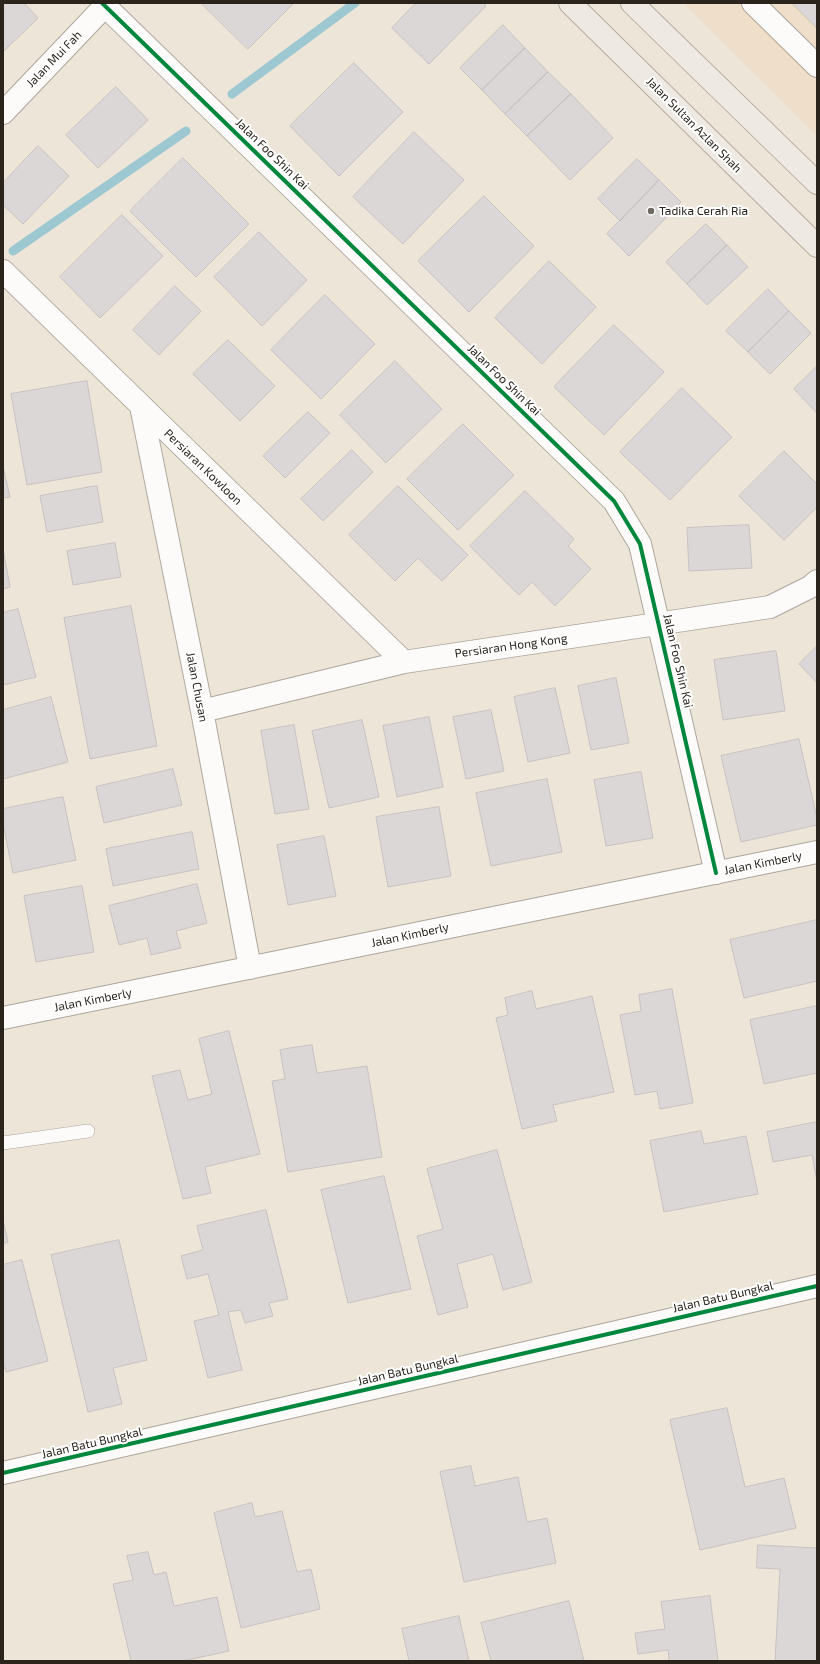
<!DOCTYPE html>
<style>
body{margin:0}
#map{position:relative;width:820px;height:1664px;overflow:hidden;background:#eee5d9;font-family:"Exo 2",sans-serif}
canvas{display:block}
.frame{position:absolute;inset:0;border:4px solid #2a241c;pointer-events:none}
</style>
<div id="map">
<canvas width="820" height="1664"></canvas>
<div class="frame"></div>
</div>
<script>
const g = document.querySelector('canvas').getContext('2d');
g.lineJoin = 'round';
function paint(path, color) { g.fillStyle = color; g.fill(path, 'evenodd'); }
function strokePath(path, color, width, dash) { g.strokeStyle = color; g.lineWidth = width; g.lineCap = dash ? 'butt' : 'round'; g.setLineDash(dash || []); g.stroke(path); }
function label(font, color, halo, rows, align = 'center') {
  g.font = font + ' "Exo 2",sans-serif'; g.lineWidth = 4; g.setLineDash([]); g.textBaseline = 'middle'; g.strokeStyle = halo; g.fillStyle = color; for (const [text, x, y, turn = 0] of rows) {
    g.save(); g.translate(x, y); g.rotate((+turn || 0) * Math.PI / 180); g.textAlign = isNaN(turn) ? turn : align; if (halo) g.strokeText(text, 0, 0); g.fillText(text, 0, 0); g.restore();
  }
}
paint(new Path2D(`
 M683,3H817V136Z`), '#efdeca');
strokePath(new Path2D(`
 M232,94L355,3
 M13,251L186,131`), '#9dc8d1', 9);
const building = new Path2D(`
 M3,3H24L38,18L3,52Z
 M201,3H294L248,49Z
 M416,3H483L486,6L429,64L392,28Z
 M792,3H817V28Z
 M503,25L525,48L482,90L460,68Z
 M525,48L548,72L505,114L482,90Z
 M354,63L403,112L339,176L290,126Z
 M548,72L571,94L527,136L505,114Z
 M116,87L148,120L98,168L66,135Z
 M571,94L613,138L570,180L527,136Z
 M414,132L464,180L403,244L353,197Z
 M38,146L69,176L23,224L3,205V183Z
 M183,158L249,224L196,277L130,211Z
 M637,159L659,180L620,221L598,199Z
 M659,180L681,202L629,256L607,234Z
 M484,196L534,246L469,312L418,261Z
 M122,215L163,256L100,318L60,277Z
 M706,224L727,245L687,284L666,262Z
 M259,232L307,280L262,326L214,277Z
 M727,245L748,267L707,305L687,284Z
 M549,261L596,307L542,364L495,318Z
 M175,286L201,311L159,355L133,330Z
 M768,289L789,311L748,352L726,331Z
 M325,295L375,344L321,399L271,350Z
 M789,311L811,333L770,374L748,352Z
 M614,325L664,372L604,435L554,387Z
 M228,340L275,386L240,421L193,374Z
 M395,361L442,409L386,463L340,415Z
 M817,366V413L794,389Z
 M87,381L102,472L27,485L11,394Z
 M682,388L732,437L670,500L620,452Z
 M308,412L330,433L285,478L263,456Z
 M463,424L514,475L458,530L407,479Z
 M352,450L373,472L323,521L301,499Z
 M784,451L817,484V507L784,540L739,496Z
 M3,466L10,497L3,498Z
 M97,486L103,522L47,532L40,496Z
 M398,486L468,555L442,581L418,558L395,581L349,535Z
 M525,491L574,539L568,546L591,569L555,606L532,582L519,595L470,546Z
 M749,525L752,568L689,571L687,528Z
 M115,543L121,577L73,585L67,551Z
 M3,549L10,587L3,589Z
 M131,606L157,746L90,759L64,618Z
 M18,609L36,677L3,685V613Z
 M817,646V683L799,664Z
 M776,651L785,711L723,720L714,660Z
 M616,678L629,743L591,750L578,686Z
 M555,688L570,753L528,762L514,697Z
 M51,697L68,762L3,779V710Z
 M491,710L504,771L466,779L453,717Z
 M429,717L443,787L397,797L383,726Z
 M362,720L379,797L329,808L312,731Z
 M294,725L309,809L275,814L261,731Z
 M799,739L817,818V825L741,842L721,756Z
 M173,769L182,805L104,823L96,787Z
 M641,772L653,838L606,846L594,780Z
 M547,779L562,852L491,866L476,793Z
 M63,797L76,860L13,873L3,824V809Z
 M439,807L451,876L388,887L376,817Z
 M192,832L199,869L113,886L106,849Z
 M324,836L336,896L288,905L277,845Z
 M197,884L207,923L176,931L181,948L151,955L147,938L119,945L109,906Z
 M82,886L94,952L36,962L24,896Z
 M817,920V981L744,998L730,940Z
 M672,989L693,1103L660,1109L657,1091L635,1095L620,1015L641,1011L639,995Z
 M532,991L536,1009L592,996L614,1092L553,1105L557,1121L522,1129L496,1018L508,1015L505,998Z
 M817,1006V1073L764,1084L750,1020Z
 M229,1031L260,1154L205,1167L211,1193L183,1199L152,1076L180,1070L188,1100L212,1094L199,1039Z
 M312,1045L317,1073L367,1066L382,1157L288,1172L272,1081L285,1079L280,1050Z
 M817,1122V1181L812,1155L773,1162L767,1132Z
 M701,1131L704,1144L746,1136L758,1194L664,1212L650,1141Z
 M497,1150L532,1282L503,1290L493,1254L457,1264L468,1307L438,1315L417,1236L443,1229L427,1169Z
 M384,1176L411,1289L348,1303L321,1190Z
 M266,1210L288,1299L269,1303L273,1316L245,1323L241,1310L228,1312L242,1370L208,1378L194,1321L219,1315L208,1274L187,1279L181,1256L203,1250L197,1226Z
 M3,1220L8,1242L3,1244Z
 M119,1240L147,1360L113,1368L122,1404L88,1412L51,1255Z
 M22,1260L48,1361L6,1372L3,1362V1265Z
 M727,1408L745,1487L784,1478L796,1528L700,1550L670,1420Z
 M471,1466L475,1486L518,1477L527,1522L547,1518L556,1563L464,1582L440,1472Z
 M252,1503L255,1517L282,1511L297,1572L311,1569L320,1609L241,1628L214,1513Z
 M758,1545L817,1548V1661H775L780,1569L757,1568Z
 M148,1552L154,1575L166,1572L174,1606L217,1597L229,1651L183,1661H131L113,1584L133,1580L127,1556Z
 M710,1596L718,1661H669L668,1650L638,1654L635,1633L665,1629L661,1602Z
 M569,1601L584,1661H491L481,1623Z
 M459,1616L469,1661H409L402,1629Z`);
paint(building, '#dbd7d7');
strokePath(building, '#c6c2c1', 1);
const lane = new Path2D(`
 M3,1143L88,1131`);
const street = new Path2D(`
 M102,3L614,501L640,544L716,873
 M753,3L817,66
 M3,113L105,6
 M3,271L404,662
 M141,406L202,711L250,968
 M202,711L404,662L770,607L810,587L817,581
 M3,1018L817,852
 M3,1473L817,1286`);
const primary = new Path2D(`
 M570,3L817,246
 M632,3L817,183`);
strokePath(lane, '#ada69c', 14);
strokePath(street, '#ada69c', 24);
strokePath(primary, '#b5ac9c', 24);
strokePath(lane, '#fcfbf9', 13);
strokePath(street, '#fcfbf9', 22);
strokePath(primary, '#eeeae3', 22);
strokePath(new Path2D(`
 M102,3L614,501L640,544L716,873
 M3,1473L817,1286`), '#00873e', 4);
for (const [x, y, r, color] of [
 [651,211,4,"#6f685e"]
]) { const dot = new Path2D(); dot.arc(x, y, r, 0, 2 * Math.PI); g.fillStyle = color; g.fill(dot); strokePath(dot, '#fff', 1.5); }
label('12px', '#2a241c', '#fff', [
 ["Jalan Mui Fah",54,59,-46],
 ["Jalan Sultan Azlan Shah",694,125,45],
 ["Jalan Foo Shin Kai",272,154,44],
 ["Jalan Foo Shin Kai",504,380,44],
 ["Persiaran Kowloon",203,467,44],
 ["Persiaran Hong Kong",511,646,-8],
 ["Jalan Foo Shin Kai",678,661,77],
 ["Jalan Chusan",197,687,79],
 ["Jalan Kimberly",763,863,-11],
 ["Jalan Kimberly",410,935,-12],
 ["Jalan Kimberly",93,1000,-11],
 ["Jalan Batu Bungkal",723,1297,-13],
 ["Jalan Batu Bungkal",408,1370,-13],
 ["Jalan Batu Bungkal",92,1443,-13]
]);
label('12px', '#2a241c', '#fff', [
 ["Tadika Cerah Ria",659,211]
], 'left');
</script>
